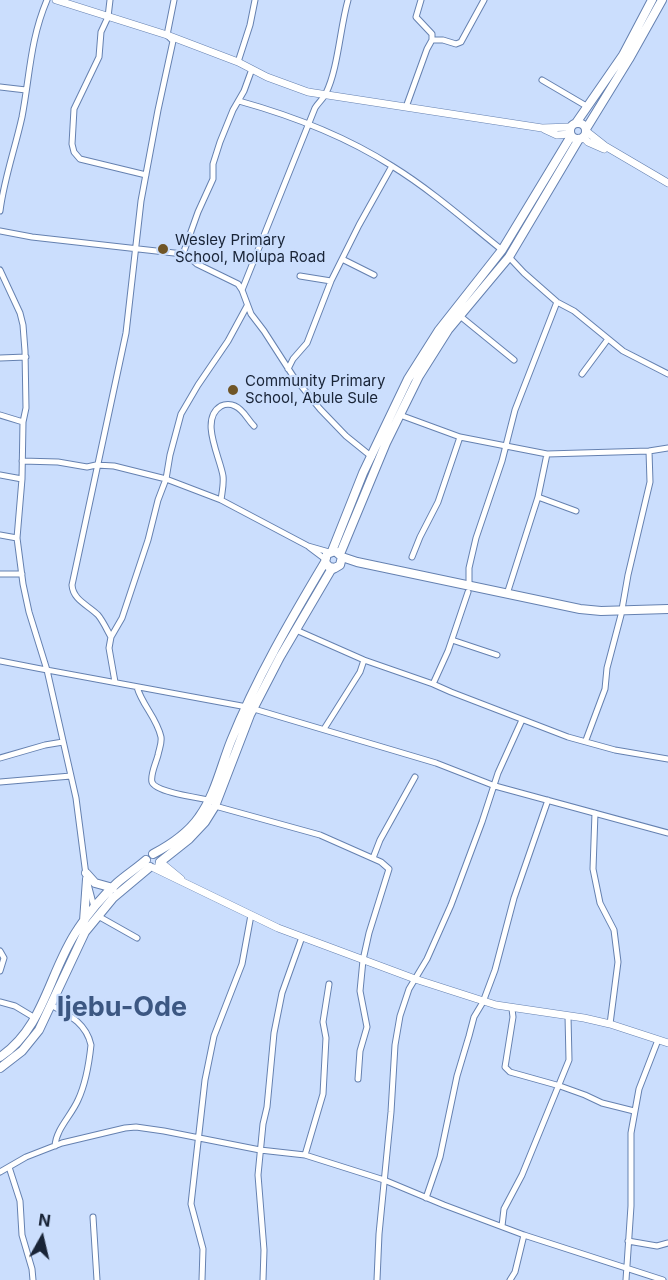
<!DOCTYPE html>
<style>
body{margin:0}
#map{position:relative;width:668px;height:1280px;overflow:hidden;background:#cbdefd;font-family:Inter,sans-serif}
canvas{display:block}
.north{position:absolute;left:12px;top:1208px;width:60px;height:60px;-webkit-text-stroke:4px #cbdefd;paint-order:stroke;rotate:8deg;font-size:16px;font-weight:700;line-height:24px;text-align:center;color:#192437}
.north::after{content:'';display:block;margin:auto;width:21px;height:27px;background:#192437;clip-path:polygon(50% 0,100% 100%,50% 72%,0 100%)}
</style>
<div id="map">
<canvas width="668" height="1280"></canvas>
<div class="north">N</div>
</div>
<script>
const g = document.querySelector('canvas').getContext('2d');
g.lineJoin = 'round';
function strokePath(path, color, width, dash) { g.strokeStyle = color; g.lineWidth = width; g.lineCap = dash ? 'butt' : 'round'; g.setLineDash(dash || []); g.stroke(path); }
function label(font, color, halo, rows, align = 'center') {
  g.font = font + ' Inter,sans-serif'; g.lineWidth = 4.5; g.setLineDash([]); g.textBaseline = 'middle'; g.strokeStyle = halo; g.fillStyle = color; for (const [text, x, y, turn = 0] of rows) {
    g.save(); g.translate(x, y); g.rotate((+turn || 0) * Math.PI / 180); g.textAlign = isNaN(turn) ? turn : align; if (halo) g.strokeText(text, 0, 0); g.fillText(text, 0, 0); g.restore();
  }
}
const minor = new Path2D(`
 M110,0L108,17L101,32L99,57L74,109L72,144L74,152L80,159L146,175
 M432,40H443L456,44L461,42L484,0
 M238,62L250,25L255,0
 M542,80L588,107
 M0,87L26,90
 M239,101C293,116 345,136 392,166C431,190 467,222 502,250
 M406,107L427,49L432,40V34L416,17L421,0
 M0,211C4,179 15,149 22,117C30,75 30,40 47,0
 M0,231L32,237L183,254L189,257L197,264L238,284L242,290L251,314L264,331L293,376L320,409L346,436L372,457
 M183,254L198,212L213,179V164L220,142L233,110L244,91L252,69
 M509,257L524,273L557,302L574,311L623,351L668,374
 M342,259L374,275
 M0,270L20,313L23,325L25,351L26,408L23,422L22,479L17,538L23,584L29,612L47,670L76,798L86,875
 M300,276L331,281
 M242,290L315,108C318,103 324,98 326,93C338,69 340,28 348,0
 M460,316L514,360
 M0,358L26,357
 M288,369L293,359L307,343L331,281L359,225L392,166
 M582,374L608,339
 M0,415L23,422
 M400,415L460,437L547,454L649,451L668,448
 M22,461L58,462L87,467L96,465L114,466L166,479L221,500L308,546L329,552
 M0,475L22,479
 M538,497L576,511
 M221,500C222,492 224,484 223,476C220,457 199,419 221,406C225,404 231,404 235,406C244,410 247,419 254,426
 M0,535L17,538
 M309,547L325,559
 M412,557L420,537L438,502L460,437
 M0,574H22
 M469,587V568L476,538L502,461L515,410L557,302
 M507,594L538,497L547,454
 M296,630L364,660L433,684L451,692L568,737L615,750L668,759
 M111,637L122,618L148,540L158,500L166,479L170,455L181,414L198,385L228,341L247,306
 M452,640L497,655
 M0,661C82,677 164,692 247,707
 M115,682L109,648L111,637C107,630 103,621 98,615C88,605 73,600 72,585L126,333L141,201L158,110L173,41L167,35L174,0
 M433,684L448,651L468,592
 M137,687C142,705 157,718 161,737C162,744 159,749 158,755C156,763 150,775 152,782C155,792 199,798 209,800
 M254,709L436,763L495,786L668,833
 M324,729L360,672L364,660
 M586,740L605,689L607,668L621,615L628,575L650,482L649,451
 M0,758L45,745L63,742
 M0,782L71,776
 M215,806L320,835L381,862L389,869L369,933L363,960L360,991L367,1027L360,1051L358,1079
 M595,813L593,869L600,903L614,930L618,962L610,1024
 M373,858L380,840L415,777
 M88,884L94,907
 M98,916L137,938
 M0,951L4,958L0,971
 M0,1002L15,1006L35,1018
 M51,1005C69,1015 86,1023 91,1045C89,1064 86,1083 78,1100C71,1116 56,1129 55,1146
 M512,1009L513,1017L506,1061L505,1067L510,1072L560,1086L585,1095L602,1103L634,1111
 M305,1155L323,1094L326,1038L323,1022L329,984
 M9,1167L20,1201L22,1235L32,1269L33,1280
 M0,1172L26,1157L62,1143L125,1128L136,1127L164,1131L260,1150L305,1155L384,1180L444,1205L524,1235L663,1280
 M426,1198L440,1157L457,1076L469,1036L474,1017L483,1002L495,970L514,898L548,800
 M93,1217L97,1280
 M502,1226L504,1209L522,1175L569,1060L568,1016
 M628,1241L657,1246L668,1243
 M202,1280L203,1249L191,1204L205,1080L214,1036L242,964L251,915
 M263,1280L264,1250L258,1175L263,1124L267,1107L274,1033L282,993L302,937
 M377,1280L379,1234L391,1112L395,1045L400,1016L409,989L427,959L451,905L482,822L498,773L522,720
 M510,1280L515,1272L524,1235
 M626,1280L631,1206V1133L639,1089L658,1040`);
const tertiary = new Path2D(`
 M56,0L167,35L238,62L267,77L308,92L542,128L571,127
 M544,129L557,135L570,134
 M586,131L605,146L668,183
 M583,137L588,142L604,149
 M159,864L164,865L181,879
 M154,868L278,928L415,979L496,1005L584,1018L610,1024L668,1043`);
const primary = new Path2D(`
 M570 131a8 8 0 1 1 16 0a8 8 0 1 1-16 0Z
 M576,123L623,55L652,0
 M586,129L629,59L662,0
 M332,551L363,473L408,379L439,330L502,250L571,136
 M340,554L386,443L419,376L448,330L509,257L579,139
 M342,557L340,565L335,568L329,567L325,562L327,554L335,551L342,557L357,562L580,609L601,611L668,609
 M153,854C170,845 188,833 199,817C215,795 221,766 231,741C256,679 291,619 325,562
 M160,862L189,839L205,822L215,806L250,715L280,657L331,570L335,568
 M86,873L95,883L113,888
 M84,921L87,879
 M0,1057C45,1027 49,971 78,929C89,912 103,896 117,883C126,875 137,868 146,860
 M0,1068L22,1051L39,1030L85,932L113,898L150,867`);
strokePath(minor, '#6581b0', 7);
strokePath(tertiary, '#6581b0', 8);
strokePath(primary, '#6581b0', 10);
strokePath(minor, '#fff', 5);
strokePath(tertiary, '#fff', 7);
strokePath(primary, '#fff', 8);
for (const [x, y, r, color] of [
 [163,249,6,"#6f5527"],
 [233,390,6,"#6f5527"]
]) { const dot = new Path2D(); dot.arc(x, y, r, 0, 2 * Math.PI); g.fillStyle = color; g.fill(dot); strokePath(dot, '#cbdefd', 2); }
label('15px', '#192437', '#cbdefd', [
 ["Wesley Primary",175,240],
 ["School, Molupa Road",175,257],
 ["Community Primary",245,381],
 ["School, Abule Sule",245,398]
], 'left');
label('bold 27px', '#3c5782', '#cbdefd', [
 ["Ijebu-Ode",122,1008]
]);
</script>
